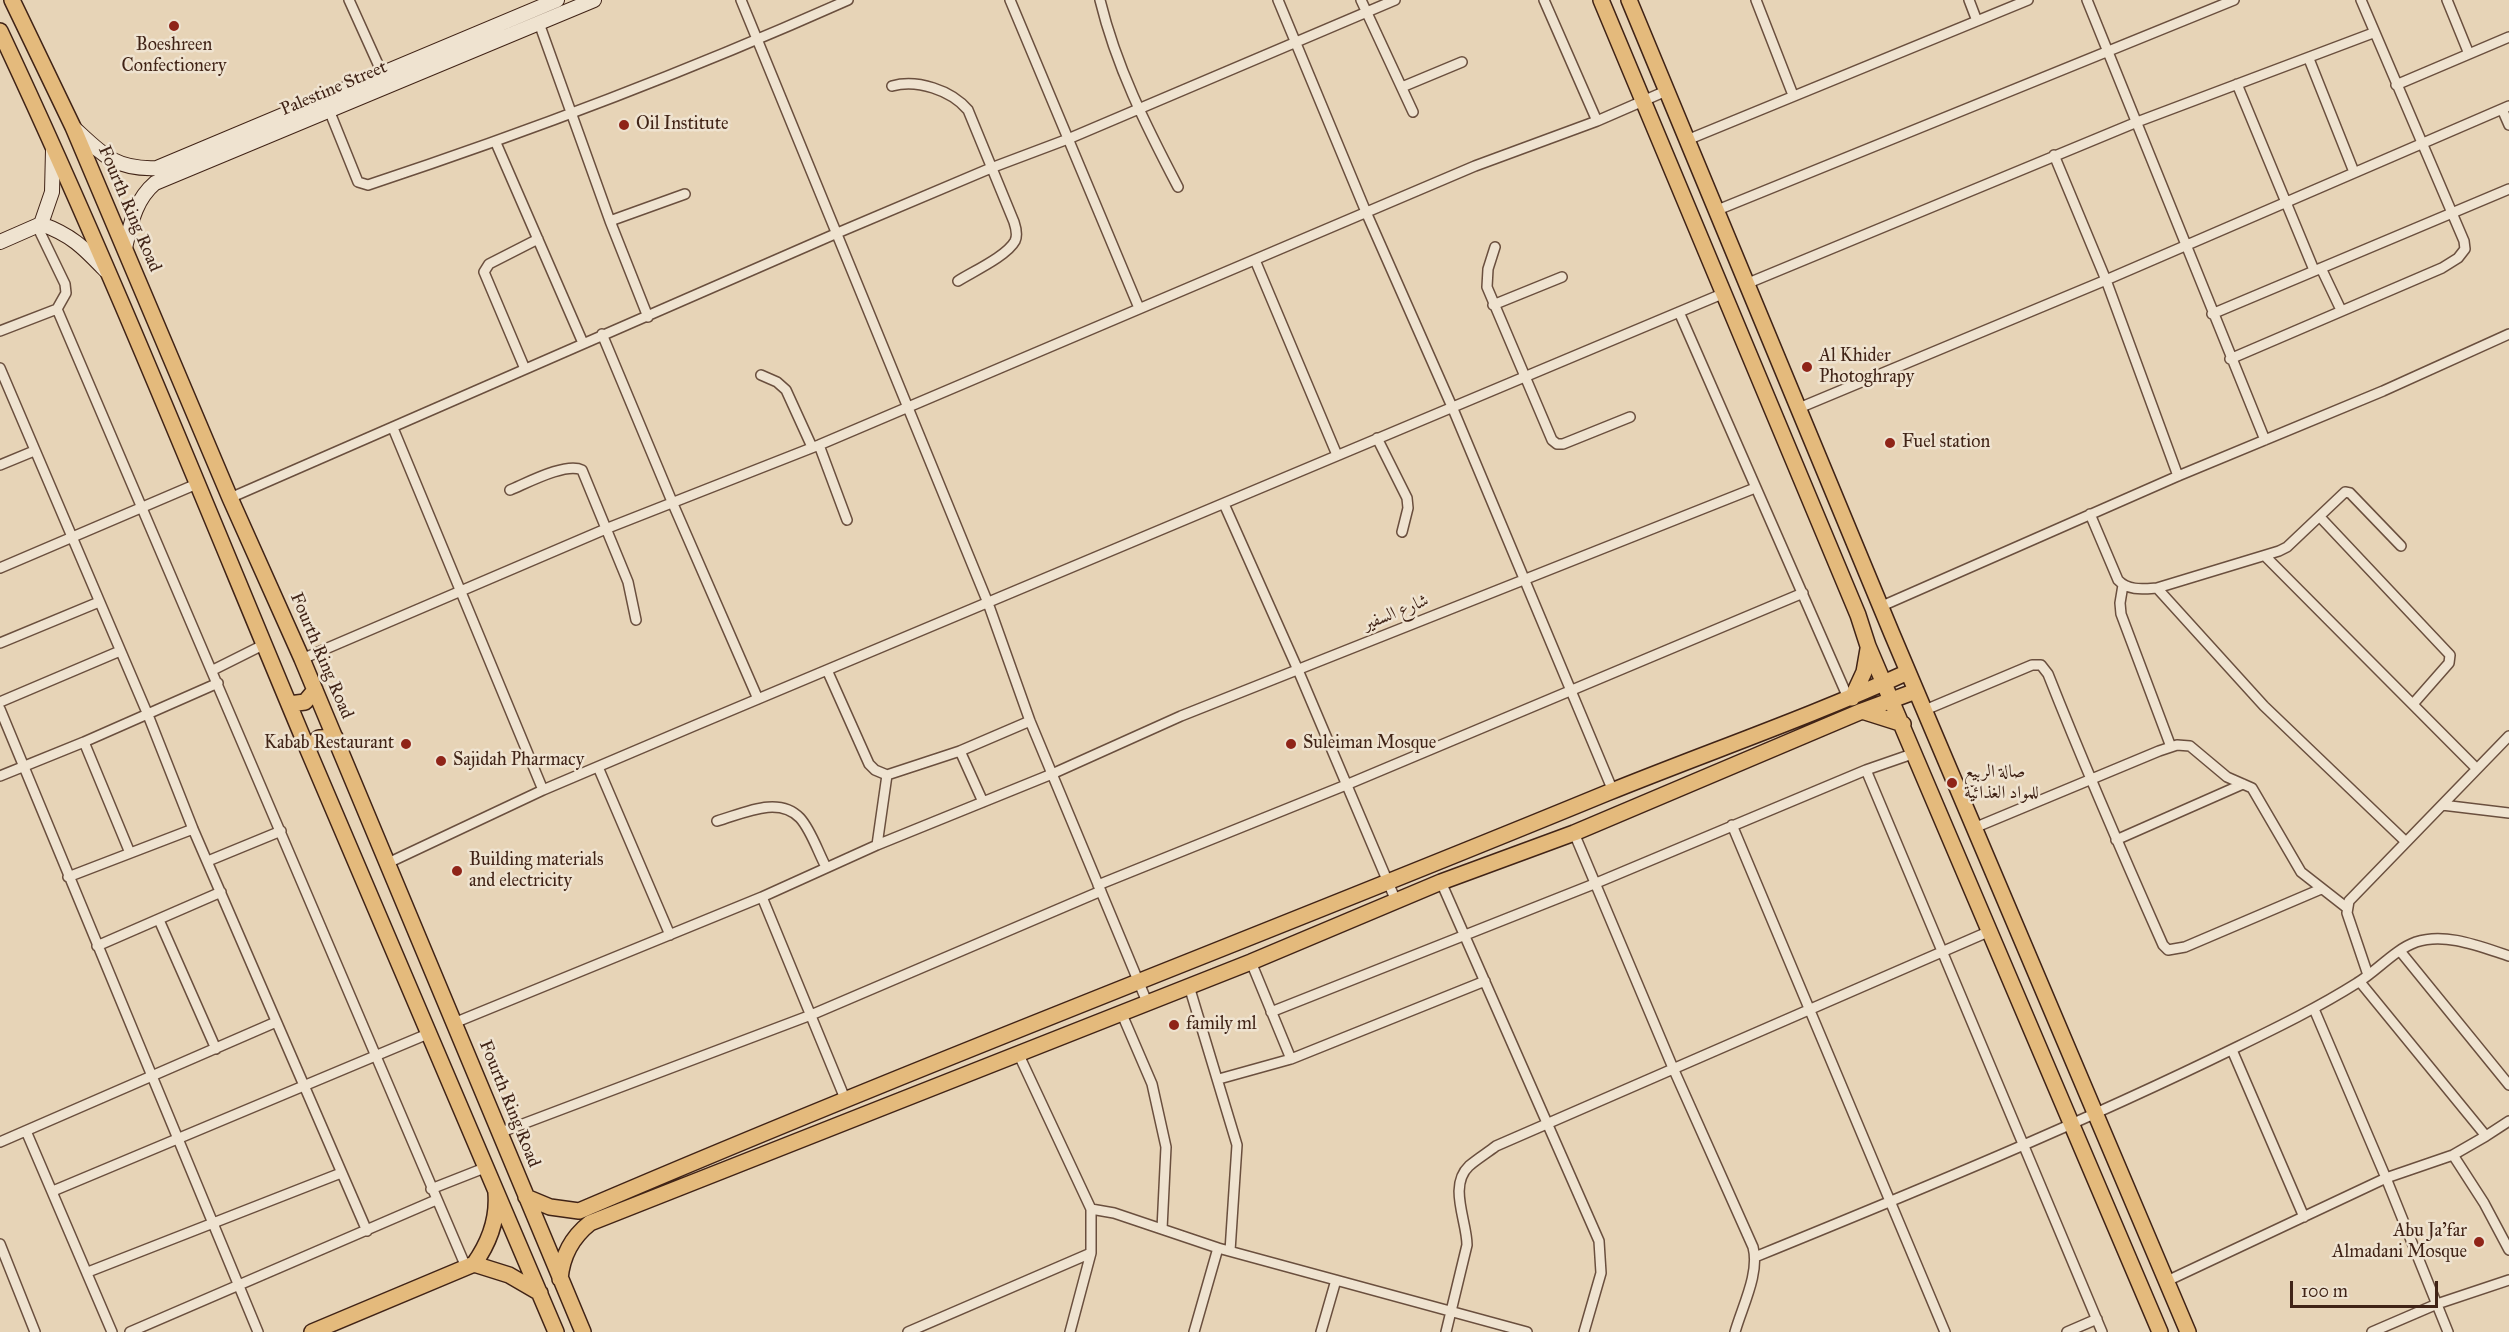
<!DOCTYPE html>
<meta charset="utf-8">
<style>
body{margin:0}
#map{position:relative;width:2509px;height:1332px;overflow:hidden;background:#e7d4b7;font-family:"IM FELL Great Primer",serif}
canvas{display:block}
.scale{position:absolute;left:2290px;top:1281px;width:148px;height:27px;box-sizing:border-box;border:3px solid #402316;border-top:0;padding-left:8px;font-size:18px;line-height:21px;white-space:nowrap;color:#402316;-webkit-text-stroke:4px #efe3d0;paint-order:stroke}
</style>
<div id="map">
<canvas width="2509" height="1332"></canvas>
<div class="scale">100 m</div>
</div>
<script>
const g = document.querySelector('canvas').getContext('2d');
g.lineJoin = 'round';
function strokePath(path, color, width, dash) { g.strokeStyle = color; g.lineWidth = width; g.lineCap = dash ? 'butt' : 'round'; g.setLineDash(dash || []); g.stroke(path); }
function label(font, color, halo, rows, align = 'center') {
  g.font = font + ' "IM FELL Great Primer",Amiri,serif'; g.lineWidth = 5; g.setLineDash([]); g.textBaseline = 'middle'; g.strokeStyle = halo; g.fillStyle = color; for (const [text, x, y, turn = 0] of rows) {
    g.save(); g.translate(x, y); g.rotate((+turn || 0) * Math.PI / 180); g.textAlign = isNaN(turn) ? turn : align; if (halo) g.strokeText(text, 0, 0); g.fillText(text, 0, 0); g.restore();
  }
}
const street = new Path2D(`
 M349,0L382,73
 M741,0L988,603L1030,721L1147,1002
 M1010,0L1139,308
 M1100,0C1116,66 1146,126 1178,187
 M1278,0L1366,212L1453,409L1613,791
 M1361,0L1413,112
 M1544,0L1597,121
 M1756,0L1793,95
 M1969,0L1977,21
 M2087,0L2265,440
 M2447,0L2469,54
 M539,23L610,221L648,317
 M2309,59L2354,172
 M2237,84L2314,270
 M2396,85L2509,37
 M892,86C917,79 951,90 968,110L1014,222C1016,228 1018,235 1015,241C1007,256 972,272 958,281
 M1402,87L1462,62
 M2502,109L2509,125
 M329,110L358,182L368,185C531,131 691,70 848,0
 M1687,140L2028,0
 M496,143L583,343
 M2054,155L2106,280L2178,476
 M1715,211L2234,0
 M610,221L685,194
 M1495,247L1488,269L1487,287L1552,440L1557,444H1563L1630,417
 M1255,260L1337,455
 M2321,268L2341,310
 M1746,284L2137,122L2373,33
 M1493,305L1562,277
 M57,309L466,1267
 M1679,312L1849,700
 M2212,314L2509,189
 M0,331L57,309L66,293L65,284L37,226
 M602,334L673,504L758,699
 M2230,359L2442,268L2458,258L2465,249L2464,241L2361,0
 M0,368L148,715L193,829L367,1231
 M525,369L484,272L489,264L538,239
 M761,375L777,382L786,390L812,447
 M1799,408L2106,280L2509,106
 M393,428L543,790
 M1377,438L1407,498L1408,508L1402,532
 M819,445L847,520
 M0,465L34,451
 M510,490C527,483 566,462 582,470L628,582L636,620
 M230,498L835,234L991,168L1068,139L1395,0
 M1224,504L1298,670L1396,901
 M2090,514L2118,580C2128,591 2143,589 2157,588L2279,551L2287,547L2345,492L2350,493L2401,546
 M2320,517L2450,655L2449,663L2413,704
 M2265,556L2477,769
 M0,568L199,483
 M2123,585L2120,603L2121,614L2171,747
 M2157,588L2264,706L2405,841
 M1882,606L2178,476L2383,391L2509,334
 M0,643L99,602
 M302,659L608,528L819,445L1475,166L1597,121L1666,91
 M213,670L265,644
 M827,670L869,764L875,770L887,775L960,751L1030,721
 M0,702L120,651
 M0,709L258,1332
 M1925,710L2032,665H2041L2048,674C2084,765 2123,855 2163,945L2168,950L2185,947L2321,889
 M84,742L130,853
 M960,751L983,802
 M598,767L670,935
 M1866,770L2102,1332
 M0,776L84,742L218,683
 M2442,805L2509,813
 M717,821C742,814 778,795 800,818C811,830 818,852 826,867
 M1732,825L1945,1332
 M1974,828L2159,751L2177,745L2190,746L2227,777L2252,788L2301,872L2347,908
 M1574,833L1673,1068L1753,1247C1760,1273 1742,1307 1735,1332
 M2116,840L2243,784
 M877,845L887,775
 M208,861L281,831
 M388,863L543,790L696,725L1722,294
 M68,877L193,829
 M1441,882L1599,1241L1601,1273L1584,1332
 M1098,885L1346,785L1803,593
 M762,897L846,1101
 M159,920L216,1049
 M97,946L221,892
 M2400,951L2509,1085
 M1251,962L1291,1059
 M2368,975L2347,913L2349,901L2509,736
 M1189,986L1237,1145L1230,1251
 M2314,1009L2386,1178L2448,1332
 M1121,1012L1152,1084L1166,1147L1162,1229
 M1271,1012L1594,884L1866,770L1915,753
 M454,1023L762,897L877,845L1052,774L1181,716L1755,488
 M2232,1050L2304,1217
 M1018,1053L1091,1209V1253L1070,1332
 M1219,1079L1291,1059L1485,981
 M26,1131L112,1332
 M499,1133L811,1015L1101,891
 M2486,1136L2509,1121
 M0,1142L276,1022
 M2453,1155L2484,1203L2509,1250
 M431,1189L487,1167
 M53,1191L430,1033
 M1091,1209L1114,1213L1218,1248
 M0,1244L35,1332
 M1755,1257C1917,1191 2080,1124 2237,1047C2278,1027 2319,1007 2357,983C2377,971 2394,950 2416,942C2446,932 2481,947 2509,956
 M88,1272L341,1173
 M2167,1281L2386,1178L2453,1155L2486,1136L2360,982
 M130,1332L436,1200
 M908,1332L1091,1253
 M1194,1332L1218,1248L1527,1332
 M1321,1332L1336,1280
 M1446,1332L1467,1245C1467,1221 1448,1186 1469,1166C1477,1159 1487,1153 1496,1146L1990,931
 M2067,1332L2097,1319
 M2372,1332L2437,1304L2509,1280`);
const secondary = new Path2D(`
 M73,127C102,154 115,170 157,168L557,0
 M41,224C72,235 84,248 106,271
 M0,242L41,224L52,192L53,150
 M125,248C131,223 135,200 155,183L594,0`);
const primary = new Path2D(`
 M12,0L73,127L230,498L302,659L583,1332
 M1601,0L1858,615L1868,646L2160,1332
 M1629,0L1892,634L2188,1332
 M0,31C111,267 207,509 308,750C390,944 474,1138 556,1332
 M1852,698L1864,672L1868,649
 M289,704L305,702L315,690
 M1862,711L1903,724
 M308,748L319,738L335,737
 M526,1197L550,1207L579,1211C919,1065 1265,934 1607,793C1708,752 1810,717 1908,672
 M474,1264L509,1275L540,1293
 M560,1279C562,1256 571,1238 590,1223L1251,962L1441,882L1574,833L1862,711L1916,691
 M312,1332L474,1264C489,1243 498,1219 496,1193`);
strokePath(street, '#6a4f3e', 12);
strokePath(secondary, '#402316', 16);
strokePath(primary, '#402316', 18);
strokePath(street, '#efe3d0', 9);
strokePath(secondary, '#efe3d0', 14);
strokePath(primary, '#e4ba7c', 15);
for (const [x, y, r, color] of [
 [174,26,6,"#8f2418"],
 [624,125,6,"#8f2418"],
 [1807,367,6,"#8f2418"],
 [1890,443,6,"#8f2418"],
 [406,744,6,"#8f2418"],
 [1291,744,6,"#8f2418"],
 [441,761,6,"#8f2418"],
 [1952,783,6,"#8f2418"],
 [457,871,6,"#8f2418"],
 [1174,1025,6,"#8f2418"],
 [2479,1242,6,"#8f2418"]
]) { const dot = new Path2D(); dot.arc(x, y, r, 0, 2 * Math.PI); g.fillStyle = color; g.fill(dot); strokePath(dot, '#efe3d0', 2); }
label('18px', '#402316', '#efe3d0', [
 ["Boeshreen",174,46,"center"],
 ["Confectionery",174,67,"center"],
 ["Oil Institute",636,125],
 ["Al Khider",1819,357],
 ["Photoghrapy",1819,378],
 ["Fuel station",1902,443],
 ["Kabab Restaurant",394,744,"right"],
 ["Suleiman Mosque",1303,744],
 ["Sajidah Pharmacy",453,761],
 ["صالة الربيع",1964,773],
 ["للمواد الغذائية",1964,794],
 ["Building materials",469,861],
 ["and electricity",469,882],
 ["family ml",1186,1025],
 ["Abu Ja'far",2467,1232,"right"],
 ["Almadani Mosque",2467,1253,"right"]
], 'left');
label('18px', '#402316', '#efe3d0', [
 ["Palestine Street",334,89,-23],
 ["Fourth Ring Road",129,209,67],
 ["شارع السفير",1396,613,-22],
 ["Fourth Ring Road",321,656,67],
 ["Fourth Ring Road",509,1104,68]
]);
</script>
